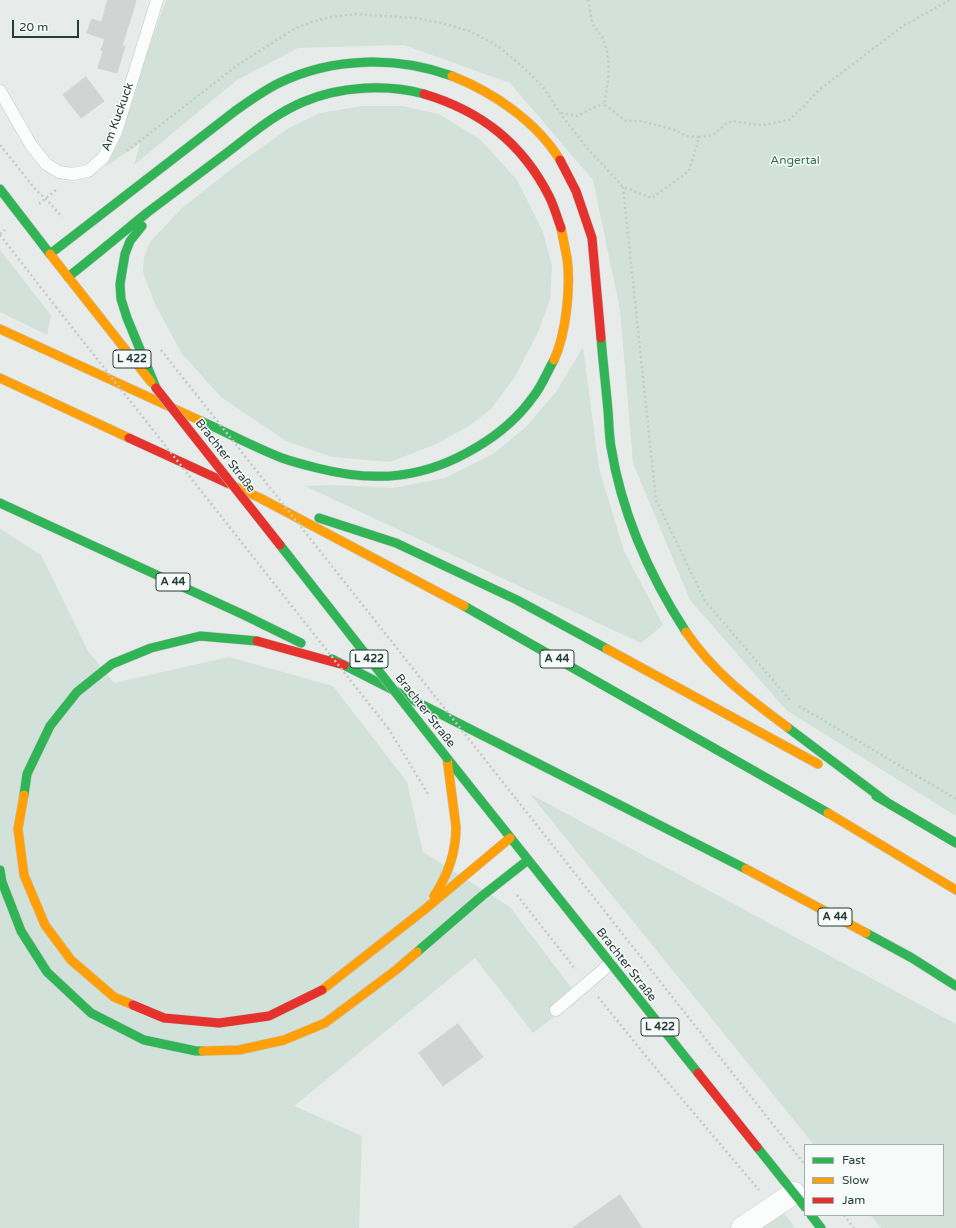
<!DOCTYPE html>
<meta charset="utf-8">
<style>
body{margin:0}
#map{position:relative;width:956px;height:1228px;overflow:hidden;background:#e7ebea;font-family:"Varela Round",sans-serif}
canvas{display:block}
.legend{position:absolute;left:804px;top:1144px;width:140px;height:72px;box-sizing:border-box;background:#f6faf8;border:1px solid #a3aeac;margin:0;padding:5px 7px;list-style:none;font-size:12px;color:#263d3a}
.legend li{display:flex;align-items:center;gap:8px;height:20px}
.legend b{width:20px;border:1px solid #a3aeac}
.scale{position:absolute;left:12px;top:20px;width:67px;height:18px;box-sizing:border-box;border:2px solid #263d3a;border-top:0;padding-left:5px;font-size:12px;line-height:14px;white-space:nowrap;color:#263d3a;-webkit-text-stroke:3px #f6faf8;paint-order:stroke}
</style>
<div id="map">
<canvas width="956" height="1228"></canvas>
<ul class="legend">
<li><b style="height:5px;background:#30b455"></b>Fast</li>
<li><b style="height:5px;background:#ff9f0a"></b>Slow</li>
<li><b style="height:5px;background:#e5322d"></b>Jam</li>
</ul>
<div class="scale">20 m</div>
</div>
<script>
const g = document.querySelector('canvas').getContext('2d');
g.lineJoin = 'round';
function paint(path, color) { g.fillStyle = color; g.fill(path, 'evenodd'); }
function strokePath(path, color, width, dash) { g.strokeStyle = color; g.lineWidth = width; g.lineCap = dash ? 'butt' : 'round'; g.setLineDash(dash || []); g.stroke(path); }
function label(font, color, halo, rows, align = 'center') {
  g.font = font + ' "Varela Round",sans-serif'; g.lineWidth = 3; g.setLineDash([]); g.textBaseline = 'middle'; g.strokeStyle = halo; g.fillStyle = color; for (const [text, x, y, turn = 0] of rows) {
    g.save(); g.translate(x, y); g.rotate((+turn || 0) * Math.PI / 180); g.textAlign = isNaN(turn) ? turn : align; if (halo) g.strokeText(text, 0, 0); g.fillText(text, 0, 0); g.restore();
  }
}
paint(new Path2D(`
 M166,0H956V816L786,710L690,600L633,463L620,310L593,180L510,83L404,45L298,48L237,80L134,165L140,143L106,166Z
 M362,106H402L439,114L481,140L517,180L543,232L552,266L550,300L538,332L516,375L491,409L469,426L436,444L390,462L332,457L286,441L221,397L182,354L155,304L143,272L144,257L150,242L182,208L234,167L289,128L320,113Z
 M0,250L51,315L47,335L0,312Z
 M583,347L599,468L624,551L663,625L641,643L305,486L336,485L393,488L445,478L493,454L525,428L556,392Z
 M0,529L41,555L88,651L114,683L229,657L333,686L407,782L423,852L510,907L579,998L533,1033L475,958L294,1106L362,1136L359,1228H0Z
 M530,794L956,1024V1228H881L870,1215H943V1145H814Z
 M784,1213L795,1228H762L764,1226Z`), '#d2e2da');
const building = new Path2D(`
 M108,0H136L133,11L107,3Z
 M107,3L133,11L127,30L102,22Z
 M92,19L127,30L122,46H125L117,73L98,68L103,51L101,50L105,39L87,33Z
 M86,77L104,101L81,118L63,95Z
 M458,1024L483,1057L443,1086L419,1053Z
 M620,1195L642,1228H573Z`);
paint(building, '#d0d4d3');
strokePath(building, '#d0d4d3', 1);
const lane = new Path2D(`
 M0,91L31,145L46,164L59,172L73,174L88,171L103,158L116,132L157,0
 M556,1010L610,964`);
const street = new Path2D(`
 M742,1228L794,1193`);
const fast = new Path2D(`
 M0,189L50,254
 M142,226L130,241L125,254L120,284L121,299L127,318L156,388
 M50,254L235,111C249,101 263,91 279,83C333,57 396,56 452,76
 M68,277C95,256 121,234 148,212C172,194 196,176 220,158C247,138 272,115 303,102C340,86 386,84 424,94
 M601,338C603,363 606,387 608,411C609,423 609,435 611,447C622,515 649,575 686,632
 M201,421C228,433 254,447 282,458C293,462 305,465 317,468C376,483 424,479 477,447C499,434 518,418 533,397C542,386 547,372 554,360
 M0,503L244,615L301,643
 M319,518L396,543L517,600L607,649
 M464,606L828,813
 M332,659L746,869
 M787,727L888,803
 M447,758L698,1073
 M24,795L27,774L50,726L77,692L112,664L151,648L200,636L257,641
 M876,796L956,843
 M0,870L2,882L21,931L47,972L91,1013L144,1040L196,1051H203
 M866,933L912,958L956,986
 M417,952L482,896L528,860
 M757,1147L805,1207
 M811,1215L821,1228`);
const slow = new Path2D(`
 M452,76C493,92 537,122 560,160
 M50,254L151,382
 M0,329L201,421
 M554,360C566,334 571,287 567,258C565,248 563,238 561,228
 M0,378L129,438
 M227,483L260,498L464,606
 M686,632C715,674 747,697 787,727
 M607,649L818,764
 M24,795L18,829L24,875L45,925L71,960L114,997L133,1005
 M828,813L956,890
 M746,869L866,933
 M434,896C448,875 456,853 456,827L447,758
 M322,990L424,910L510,838
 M203,1051L239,1050L284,1040L325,1023L396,970L417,952`);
const jam = new Path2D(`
 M424,94C481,111 522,143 549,196C554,206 557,217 561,228
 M560,160L576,191L592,238L601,338
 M129,438L227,483
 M257,641L344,665
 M133,1005L164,1018L219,1023L269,1016L322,990
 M698,1073L757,1147`);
strokePath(lane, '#c4c8c7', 13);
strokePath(street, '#c4c8c7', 23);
strokePath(fast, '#c4c9c8', 10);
strokePath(slow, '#c4c9c8', 10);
strokePath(jam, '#c4c9c8', 10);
strokePath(new Path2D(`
 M588,0C591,8 590,17 593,24C595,29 600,33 602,37C613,59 608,82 604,104L626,121H642L675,130L686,136L699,137
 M561,113L577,116L595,107L604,104
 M0,145L36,190L46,199L62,217
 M127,151L239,64L294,29L311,22L331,17L356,14L416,18L441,23L470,31L499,47L523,67L543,87L560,113L587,148L623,187L652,198L689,171L699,137L709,136L714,134L727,123L733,121L750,124L763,125L789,120L802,108L819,90L903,26L950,0
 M623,187L656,500L705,601L790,700
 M39,204L57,189
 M0,234L5,230
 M0,235L56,307
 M799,706L956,799
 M388,728L428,794
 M517,800L805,1165
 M517,895L576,970
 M598,997L654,1066L759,1190
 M844,1215L854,1228`), '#c3caca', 2.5, [2, 3]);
strokePath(lane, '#fbfcfc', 12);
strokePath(street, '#fbfcfc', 22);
strokePath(fast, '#30b455', 9);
strokePath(slow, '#ff9f0a', 9);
strokePath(jam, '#e5322d', 9);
const fastBridge = new Path2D(`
 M280,545L447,758`);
const jamBridge = new Path2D(`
 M156,388L280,545`);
strokePath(fastBridge, '#c3cac9', 10, []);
strokePath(jamBridge, '#c3cac9', 10, []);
strokePath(new Path2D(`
 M56,307L388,728
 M161,350L517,800`), '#c3caca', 2.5, [2, 3]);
strokePath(fastBridge, '#30b455', 9);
strokePath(jamBridge, '#e5322d', 9);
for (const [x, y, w] of [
 [132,359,38],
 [173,582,34],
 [369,659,38],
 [557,659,34],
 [835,917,34],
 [660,1027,38]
]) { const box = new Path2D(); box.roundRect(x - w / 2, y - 9, w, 18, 3); g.fillStyle = '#f6faf8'; g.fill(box); strokePath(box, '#263d3a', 1); }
label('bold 11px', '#263d3a', null, [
 ["L 422",132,359],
 ["A 44",173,582],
 ["L 422",369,659],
 ["A 44",557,659],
 ["A 44",835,917],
 ["L 422",660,1027]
]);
label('12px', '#263d3a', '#f6faf8', [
 ["Am Kuckuck",118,117,-70],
 ["Brachter Straße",225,456,52],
 ["Brachter Straße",425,711,52],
 ["Brachter Straße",626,965,52]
]);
label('12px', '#357054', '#f6faf8', [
 ["Angertal",795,161]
]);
</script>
